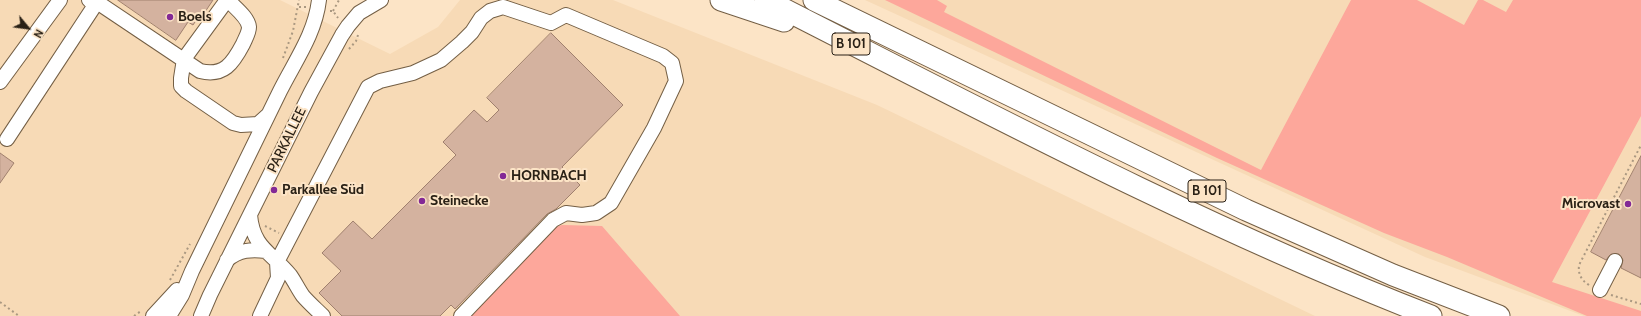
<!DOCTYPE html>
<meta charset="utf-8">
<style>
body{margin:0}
#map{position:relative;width:1641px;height:316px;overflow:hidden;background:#fce4c6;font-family:Cabin,sans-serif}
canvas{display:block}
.north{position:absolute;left:8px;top:8px;width:40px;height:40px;-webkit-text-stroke:3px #fce4c6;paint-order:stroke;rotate:119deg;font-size:11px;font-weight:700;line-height:16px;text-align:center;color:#2a2116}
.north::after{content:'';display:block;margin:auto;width:14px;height:18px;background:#2a2116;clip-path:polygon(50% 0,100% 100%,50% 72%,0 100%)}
</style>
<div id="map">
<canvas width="1641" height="316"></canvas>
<div class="north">N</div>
</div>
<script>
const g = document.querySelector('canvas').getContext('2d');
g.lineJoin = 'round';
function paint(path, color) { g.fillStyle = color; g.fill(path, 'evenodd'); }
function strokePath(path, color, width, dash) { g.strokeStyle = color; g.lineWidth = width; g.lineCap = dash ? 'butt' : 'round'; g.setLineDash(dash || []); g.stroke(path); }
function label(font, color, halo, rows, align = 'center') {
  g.font = font + ' Cabin,sans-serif'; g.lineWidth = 4; g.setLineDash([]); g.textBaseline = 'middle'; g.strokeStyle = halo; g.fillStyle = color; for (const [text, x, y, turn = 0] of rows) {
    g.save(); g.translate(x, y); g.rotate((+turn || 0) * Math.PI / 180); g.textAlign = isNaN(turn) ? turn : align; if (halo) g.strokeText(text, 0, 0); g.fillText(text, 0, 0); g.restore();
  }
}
paint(new Path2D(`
 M0,0H280L390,54L438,27L460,0H613L877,105L1315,316H0Z
 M865,0H1641V316H1584L1425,257Z`), '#f7dab6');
paint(new Path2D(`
 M885,0H937L947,6L944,12L1261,170L1351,0H1417L1464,25L1478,0H1483L1506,12L1513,0H1641V116L1552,282L1641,311V316H1587L1447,257L1384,233L1217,158Z
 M562,225L602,226L680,316H469L552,228Z`), '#fda79b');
const building = new Path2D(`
 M118,0H213L205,12L203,10L193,25L188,22L176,40Z
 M551,33L623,105L562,167L580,185L556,209L547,214L455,309L451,305L440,316H342L319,293L341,271L322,253L353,221L372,239L456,155L443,142L474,110L487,122L499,110L487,98Z
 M0,153L14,163L0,183Z
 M1641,156V278L1621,268L1623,260L1619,254H1611L1606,260L1591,252Z`);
paint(building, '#d4b29f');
strokePath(building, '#a0806e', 1);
const minor = new Path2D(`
 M89,0L97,2L200,71C224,77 233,63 243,44C245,39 249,33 249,27C248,17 234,7 228,0
 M227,0L184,59L181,78V86L186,91L233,123L241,125L258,124L268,115
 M0,82L60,0
 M7,139L97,2
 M250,215C253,248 271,252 290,275C295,282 298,289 303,296C309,303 317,310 323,316
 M227,260C239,250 251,249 266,251
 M1600,290L1615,261
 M153,316L177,290
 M169,316L182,295L192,271C221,211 251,151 280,91C295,61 315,34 319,0
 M201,316L210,295L311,92L342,35L348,26L359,13L381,0
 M260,316L278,278L277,262L368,87L380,81L413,73L441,60L462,42L472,32L481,18L490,11L503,7L551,23L566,15L663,56L672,63L676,81L654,128L611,203L596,213L582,215L566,213L553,220L461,316`);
const highway = new Path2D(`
 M721,0L784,21
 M766,0C984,111 1202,227 1431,316
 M814,0L1246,210L1393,275L1499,316`);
strokePath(minor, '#745f45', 16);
strokePath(highway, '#745f45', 23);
strokePath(new Path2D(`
 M299,7H306
 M330,11H333L338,18
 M333,11L339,0
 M349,49L356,41L358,35
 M283,58L293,31L299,0
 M265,226L279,233
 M170,280L190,244
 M1589,285C1581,280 1578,274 1579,265L1641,145
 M1611,295L1641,304
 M0,302L19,316
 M134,316L141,311`), '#aa9881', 2, [2, 3]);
strokePath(minor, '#fff', 14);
strokePath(highway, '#fff', 21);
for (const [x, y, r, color] of [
 [170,17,4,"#832996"],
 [503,176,4,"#832996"],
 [274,190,4,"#832996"],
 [422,201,4,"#832996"],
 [1628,204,4,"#832996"]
]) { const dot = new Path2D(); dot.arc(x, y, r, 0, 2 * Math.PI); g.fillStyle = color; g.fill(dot); strokePath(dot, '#fce4c6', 1.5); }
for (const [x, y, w] of [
 [851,44,38],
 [1207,191,38]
]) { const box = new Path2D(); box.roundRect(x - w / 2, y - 11, w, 22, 3); g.fillStyle = '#fce4c6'; g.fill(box); strokePath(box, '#2a2116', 1); }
label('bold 13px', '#2a2116', null, [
 ["B 101",851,44],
 ["B 101",1207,191]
]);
label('bold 14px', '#2a2116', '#fce4c6', [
 ["Boels",178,17],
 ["HORNBACH",511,176],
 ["Parkallee Süd",282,190],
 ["Steinecke",430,201],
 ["Microvast",1620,204,"right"]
], 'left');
label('14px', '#2a2116', '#fce4c6', [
 ["PARKALLEE",287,140,-64]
]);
</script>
